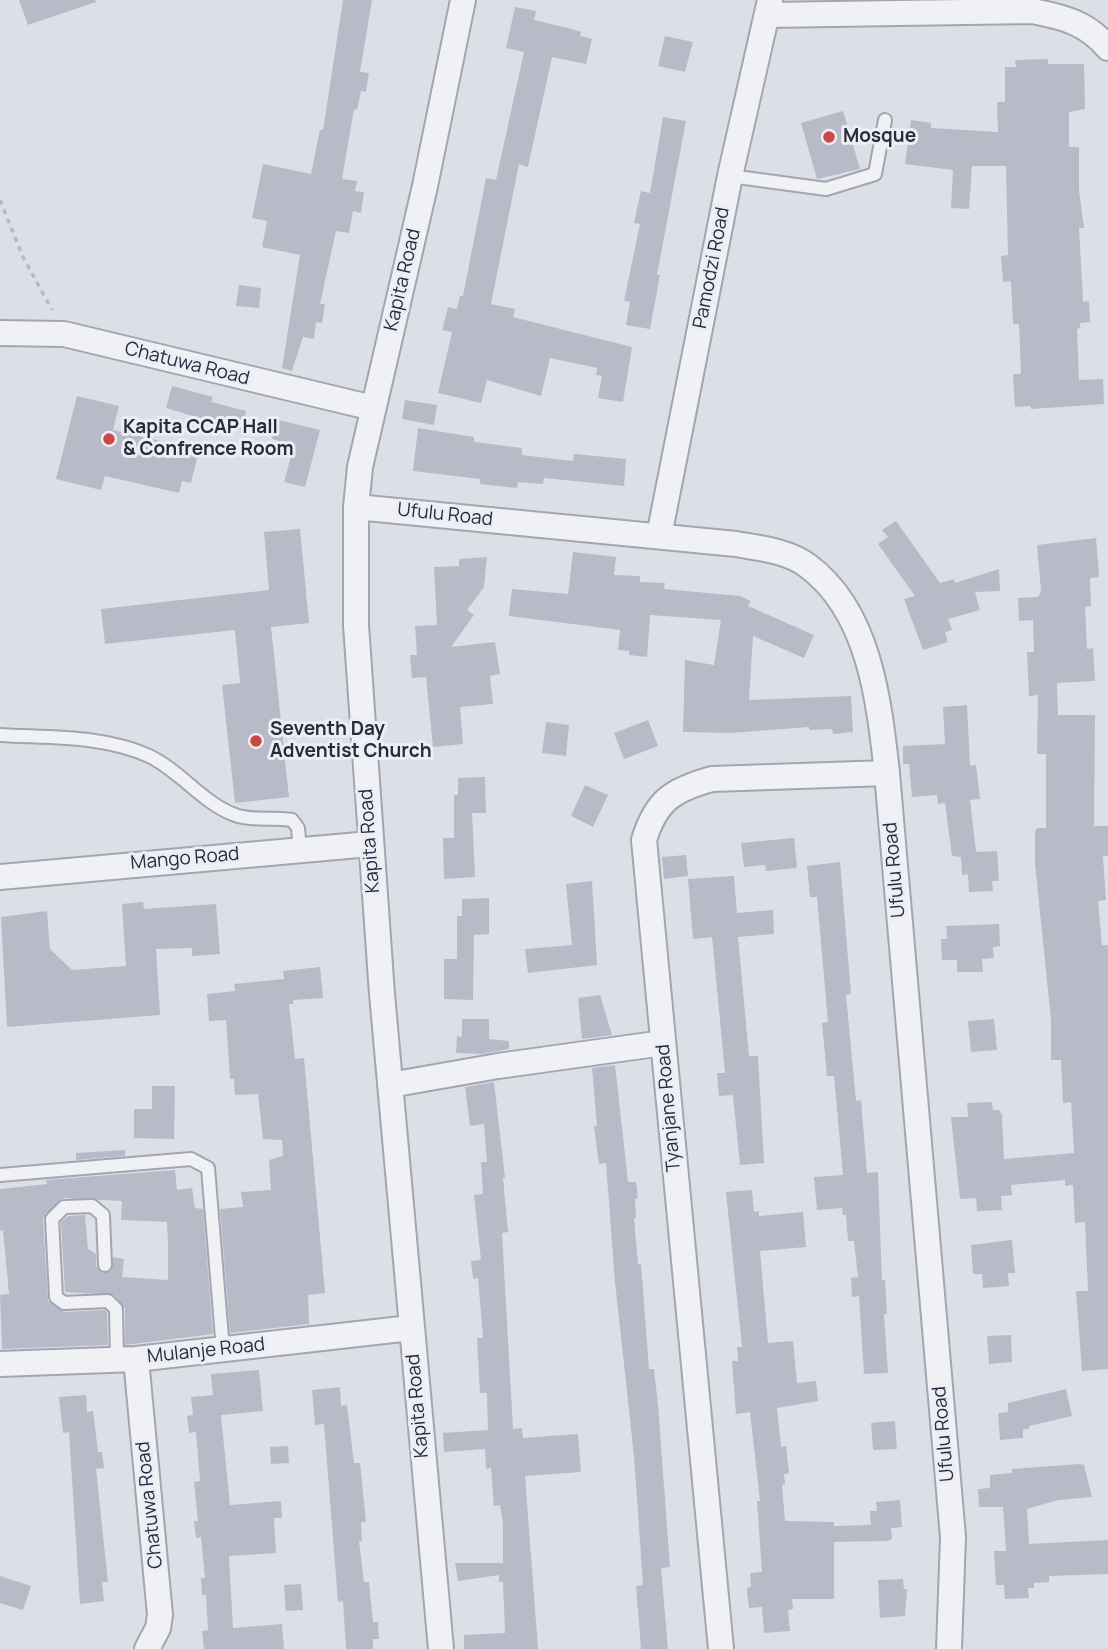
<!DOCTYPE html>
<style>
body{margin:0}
canvas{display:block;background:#dddfe7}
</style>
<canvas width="1108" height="1649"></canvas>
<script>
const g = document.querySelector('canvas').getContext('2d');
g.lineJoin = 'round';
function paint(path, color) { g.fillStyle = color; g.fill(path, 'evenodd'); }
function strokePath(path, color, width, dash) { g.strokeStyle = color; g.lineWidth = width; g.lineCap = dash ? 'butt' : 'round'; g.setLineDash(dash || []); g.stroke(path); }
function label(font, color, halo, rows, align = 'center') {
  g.font = font + ' Manrope,sans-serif'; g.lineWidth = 6; g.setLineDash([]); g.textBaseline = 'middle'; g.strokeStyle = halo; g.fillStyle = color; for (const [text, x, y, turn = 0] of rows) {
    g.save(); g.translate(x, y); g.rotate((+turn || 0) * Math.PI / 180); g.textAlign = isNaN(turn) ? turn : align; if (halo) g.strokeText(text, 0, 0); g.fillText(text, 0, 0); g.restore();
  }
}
paint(new Path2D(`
 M19,0H95L96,2L28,25Z
 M343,0H372L360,72L369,73L366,92L361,91L357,110L354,109L342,179L357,181L355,191L364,192L361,213L353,211L349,233L336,231L320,304H325L322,323L316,322L314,339L303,337L292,371L282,368L300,255L262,247L267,221L252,218L263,164L311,174L320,130H323Z
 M515,7L536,11L534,20L568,28L581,32L580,36L592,39L586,64L552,57L528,167L519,164L491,304L515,309L513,317L632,347L623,402L598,398L602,376L596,375L597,368L550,358L541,396L487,380L481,403L438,393L452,332L442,330L448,307L457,309L460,296H463L486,178L496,180L524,52L506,48Z
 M665,36L693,42L685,72L658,66Z
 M1048,59V64H1084L1085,109L1069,112V147H1079V190L1084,228H1079L1083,302L1089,301L1090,322L1080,323V328L1077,329L1079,380L1103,379L1104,404L1031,409V406L1015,407L1013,374H1021L1019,324H1013L1011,281L1003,282L1001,256L1008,255L1006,166H972L969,209L951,208L953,170L905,164L911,120L931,123V128L998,132L997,102H1005V67H1016L1015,60Z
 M843,111L860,169L817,179L801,123Z
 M663,117L686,121L657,275H660L650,329L626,325L630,302L624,301L640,224L634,223L641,191L650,193Z
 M239,285L261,288L259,308L236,306Z
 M172,386L213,397L211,402L246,411L243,431L166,408Z
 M77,396L119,406L113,430L199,450L191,483L182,481L179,493L105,476L101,490L56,479Z
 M405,400L437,405L434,425L402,419Z
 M275,419L320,430L305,487L284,482L294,445L272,439Z
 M418,428L474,437V442L522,448V455L573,461L574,454L626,459L624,486L544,478L543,484L518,482L517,488L480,484V479L413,471Z
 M896,521L940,583L954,579L955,583L999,569L1000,591L975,592L980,610L948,619L952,630L945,632L948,642L923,650L904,599L915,596L878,544L888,537L882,530Z
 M300,529L309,623L271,627L289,797L235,803L222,685L240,683L235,630L105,644L101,609L269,590L264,532Z
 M1096,538L1099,577L1090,578L1091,606L1085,607L1087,649L1093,648L1095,681L1057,683L1058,715H1095L1094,826H1108V856H1103L1106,900L1098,901L1102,945H1108V1369L1082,1371L1076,1291H1088L1085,1222L1075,1223L1073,1185L1065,1186V1180L1011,1185L1012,1195L1001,1196L1002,1210L977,1211L976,1198L960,1199L951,1117H968L967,1103L992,1102L993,1110H999L1002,1115L1004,1159L1074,1153L1071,1102L1063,1103L1061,1060H1051V1020L1035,863V832L1037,828H1046V754H1037L1038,695L1029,696L1027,652H1034L1033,620L1019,621L1018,598L1038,597L1041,591L1037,545Z
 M573,552L616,557L614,575L640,576V582L665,583L664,589L740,596L751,601L748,606L814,635L804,658L753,636L749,700L851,696L853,732L833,734L832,729L809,730V727L730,733L683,732L685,660L714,665L721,620L650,615L647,657L629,655V651L618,650L620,630L509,616L512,589L568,594Z
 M487,557L484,587L467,610L474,615L451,647L495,642L500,674L490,676L493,704L460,707L463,744L433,747L426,677L412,678L410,655H417L415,626L437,625L434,567L459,566V559Z
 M967,705L970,766L976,765L980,799L970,800L976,852L997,851L999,881H992L993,891L969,892L968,874L962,875L961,857L952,856L945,803L938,804L937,795L912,797L909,764H903V746L945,744L943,707Z
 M648,720L658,746L624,759L614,733Z
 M546,722L569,725L566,756L542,753Z
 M485,777L486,813H472L475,877L444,879L443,838H454V795H458V778Z
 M585,785L608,795L593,827L571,816Z
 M794,838L797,868L766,871L765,865L744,867L741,843Z
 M686,855L688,876L664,879L662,857Z
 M840,862L851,994L846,995L856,1101L861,1100L867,1173L878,1172L882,1280H885L887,1314H884L888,1373L864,1374L859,1296L852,1297L851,1278L858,1277L854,1241H848L846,1215H843L842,1208L817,1210L814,1177L843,1175L834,1076H827L822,1023L828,1022L817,897H810L807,866Z
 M734,876L737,913L773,910L774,934L738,937L749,1056H758L764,1163L740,1165L733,1095L719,1096L717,1073H725L712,937L693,939L688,879Z
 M592,881L597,965L528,973L525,949L572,945L566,884Z
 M489,898V934L474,935L473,1000L444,999V959H457V916H462V899Z
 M143,902L144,909L216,904L220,954L192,956V948L156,949L160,1015L7,1027L1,917L47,911L50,949L72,970L126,966L122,904Z
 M999,924L1000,946L993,947L994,958L982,959L983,972H957V960H942L941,939H947L946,926Z
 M320,967L323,998L293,1000V1004H289L295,1059L304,1058L325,1293L308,1295L309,1324L230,1333L220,1209L243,1207L241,1192L271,1190L269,1160L283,1156L282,1140L263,1139L258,1094L235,1095L234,1079H230L226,1020L209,1021L207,994L235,991L234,984L284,979L283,971Z
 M600,995L612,1035L582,1039L578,998Z
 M462,1019H489V1039L509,1041V1049L482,1054L456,1053L457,1036L462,1037Z
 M994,1019L997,1050L971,1052L968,1021Z
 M615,1065L628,1182H636L638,1198L635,1199L636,1218H634L638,1264H641L649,1369H654L658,1405L670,1567L661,1568L668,1649H641L636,1586L643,1585L634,1456L615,1282L606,1163L599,1164L594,1126H597L592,1068Z
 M494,1082L505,1178H503L508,1232L502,1233L513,1429L522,1428L523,1438L578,1434L581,1472L525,1476L538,1649H464V1635L505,1633L503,1582H499V1575L458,1581L455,1563H503V1524L500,1505L494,1506L491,1468L486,1469L485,1449L444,1452L443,1433L488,1430L487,1393H480L477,1338H483L478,1278L473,1279L471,1261L481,1260L474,1195L483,1194L481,1162H487L484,1124L470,1126L465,1087Z
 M152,1086H175L174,1139L134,1138V1109H152Z
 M125,1150V1156L76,1160V1153Z
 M175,1170L177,1190L192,1188L195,1208L203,1209L213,1334L125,1345V1308L114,1295L65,1292L61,1222L68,1216L85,1215L88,1249L96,1254V1266L102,1273L112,1270L113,1257L124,1259L122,1277L168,1280V1245L167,1222L121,1220L122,1201L64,1198L46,1213L43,1219L48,1301L64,1312L105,1310L107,1313L108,1345L2,1349L0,1295L9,1294L3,1230L0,1231V1189L47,1184L46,1180Z
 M752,1190L754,1212L759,1211V1216L803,1212L806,1247L760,1251L768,1343L793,1341L797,1383L816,1381L818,1401L777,1408L781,1447L786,1446L789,1473L784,1474L785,1484L782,1485L785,1521L834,1522V1526L871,1525L870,1511H877L876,1502L900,1500L902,1527L891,1528L892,1539L888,1541L834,1542V1599H792L793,1609L788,1610L790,1631L764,1633L762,1607L749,1608L747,1592V1588L751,1587L750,1573L762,1572L757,1501H760L750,1412L736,1414L732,1361H738L737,1347H742L726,1192Z
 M1012,1240L1015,1273H1008L1009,1286L983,1288L982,1274H973L971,1245Z
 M1011,1335L1012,1362L989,1364L987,1336Z
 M259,1370L263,1411L221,1415L230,1505L281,1501L282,1518H274L276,1553L229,1556L233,1628L282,1624L284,1649H204L202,1631L208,1630L206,1595H202L201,1578H205L201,1537L196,1538L194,1521H198L194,1482L200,1481L196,1432L189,1433L187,1416L193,1415L191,1397L213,1395L211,1374Z
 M340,1387L341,1406L347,1405L354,1463H360L366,1522H361L362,1541H359L364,1582H369L373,1622H378L379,1639H373V1649H346L343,1601L338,1602L324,1424L315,1425L312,1390Z
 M1066,1389L1072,1416L1029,1426V1429H1023V1438L1000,1440L998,1413L1008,1412V1403Z
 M86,1395L87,1412L93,1411L98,1452H102L104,1468L96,1469L108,1582H102L104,1601L80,1604L69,1432L63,1433L59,1397Z
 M895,1421L897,1449L873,1450L871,1423Z
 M288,1446L289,1463L271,1464L270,1447Z
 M1079,1464L1084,1465L1092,1497L1058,1500L1027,1509L1029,1544L1108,1540V1574L1049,1576V1582L1034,1583V1588H1028L1029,1598L1005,1599L1004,1585H996L994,1551H1006L1003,1507H979L978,1489L990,1488V1475L1012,1473V1469Z
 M0,1576L31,1586L23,1610L0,1603Z
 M903,1579L904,1589H907L905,1616L880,1618L878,1580Z
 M301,1584L303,1610L286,1611L284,1585Z`), '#b8bac7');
const lane = new Path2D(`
 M730,176L826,189L875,174L885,120
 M0,735C48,738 104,735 149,756C181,771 205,806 238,816C256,821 274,817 292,820L298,828L300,850
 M0,1175L191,1159L208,1168L223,1350
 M105,1265L103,1215L92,1206L64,1207L52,1219L56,1297L64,1303L108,1301L116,1309L117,1359`);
const street = new Path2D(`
 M767,15L1032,11C1064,17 1087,23 1108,48
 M0,333L64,334L373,408
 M356,507L736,544C759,548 789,551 808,566C870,612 879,702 887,773L953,1537L949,1649
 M659,536L730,176L770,0
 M0,877L370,844
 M390,1085L498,1066L663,1043
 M136,1359L160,1615L158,1628L147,1649
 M0,1364L136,1359L411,1328
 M441,1649L382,994L356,625V507L360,467L425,186L463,0
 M721,1649L644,840C656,801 672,790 712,779L887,773`);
strokePath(lane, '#a3a5b1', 16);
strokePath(street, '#a3a5b1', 28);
strokePath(new Path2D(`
 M0,200L23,257L52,310`), '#b8bac1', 3.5, [5, 5]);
strokePath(lane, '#f0f1f5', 12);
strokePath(street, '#f0f1f5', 24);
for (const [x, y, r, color] of [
 [829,137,7,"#cb4943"],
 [109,439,7,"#cb4943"],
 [256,741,7,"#cb4943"]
]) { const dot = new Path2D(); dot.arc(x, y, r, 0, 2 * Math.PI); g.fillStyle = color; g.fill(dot); strokePath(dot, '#edeef5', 2.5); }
label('bold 19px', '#272b3d', '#edeef5', [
 ["Mosque",843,137],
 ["Kapita CCAP Hall",123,428],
 ["& Confrence Room",123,450],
 ["Seventh Day",270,730],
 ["Adventist Church",270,752]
], 'left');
label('19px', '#272b3d', '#edeef5', [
 ["Pamodzi Road",712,268,-79],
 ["Kapita Road",403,280,-77],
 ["Chatuwa Road",187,364,14],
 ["Ufulu Road",445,515,6],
 ["Kapita Road",370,841,-94],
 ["Mango Road",185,859,-5],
 ["Ufulu Road",895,870,-95],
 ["Tyanjane Road",669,1108,-95],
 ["Mulanje Road",206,1351,-6],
 ["Kapita Road",418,1406,-95],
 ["Ufulu Road",944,1434,-95],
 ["Chatuwa Road",150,1505,-96]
]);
</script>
